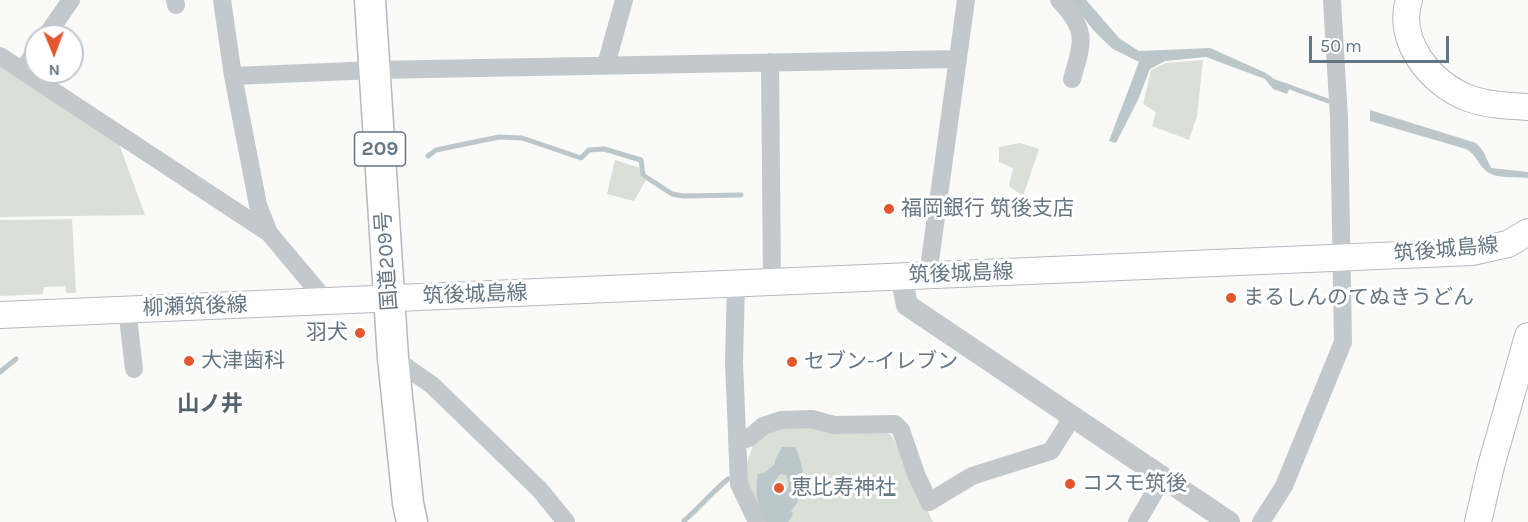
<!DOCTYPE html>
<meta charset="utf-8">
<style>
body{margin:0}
#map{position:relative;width:1528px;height:522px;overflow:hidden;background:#fafaf8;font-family:Karla,sans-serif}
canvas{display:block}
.north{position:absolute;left:24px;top:24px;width:60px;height:60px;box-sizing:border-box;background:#fff;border:2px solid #c1c8cd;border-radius:50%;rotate:179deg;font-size:16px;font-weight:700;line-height:24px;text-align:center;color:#657683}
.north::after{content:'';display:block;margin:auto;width:21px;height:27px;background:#e4572e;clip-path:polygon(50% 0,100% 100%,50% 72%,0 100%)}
.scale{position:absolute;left:1309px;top:36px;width:140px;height:27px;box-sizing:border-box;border:3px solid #657683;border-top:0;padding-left:8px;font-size:18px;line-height:21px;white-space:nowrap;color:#657683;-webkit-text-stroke:4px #fff;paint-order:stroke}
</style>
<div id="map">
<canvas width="1528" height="522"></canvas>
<div class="north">N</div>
<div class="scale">50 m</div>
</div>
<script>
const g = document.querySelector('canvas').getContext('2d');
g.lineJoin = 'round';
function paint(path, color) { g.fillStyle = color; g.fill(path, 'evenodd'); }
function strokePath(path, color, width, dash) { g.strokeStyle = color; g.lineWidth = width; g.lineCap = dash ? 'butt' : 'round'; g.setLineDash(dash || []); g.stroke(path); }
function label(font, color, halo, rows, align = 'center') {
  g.font = font + ' Karla,"Noto Sans JP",sans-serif'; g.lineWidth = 6; g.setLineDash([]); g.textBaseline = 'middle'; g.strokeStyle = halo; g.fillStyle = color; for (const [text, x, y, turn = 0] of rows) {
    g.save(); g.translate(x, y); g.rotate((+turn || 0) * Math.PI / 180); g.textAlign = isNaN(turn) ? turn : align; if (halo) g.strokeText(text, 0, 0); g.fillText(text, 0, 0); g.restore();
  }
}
paint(new Path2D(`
 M1203,60L1197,116L1189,140L1152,126L1156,112L1143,104L1151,70L1166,63Z
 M0,65L118,141L145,215L0,217Z
 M1020,143L1039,149L1023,196L1009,186L1013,168L999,162V147Z
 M615,160L640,168L641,177L646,180L634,201L607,194Z
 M72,219L76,293H66L65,286L44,287L43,294L0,296V220Z
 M780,423L881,429L892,436L933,522H761L741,481L754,442Z`), '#dadfd7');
paint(new Path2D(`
 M1070,0H1086L1120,39L1139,51L1210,48L1266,73L1274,79L1291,85L1287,94L1273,89L1265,79L1206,57L1165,61L1150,69L1138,100L1116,143L1109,141L1139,62L1113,49L1094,31Z
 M1370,110L1476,143L1483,151L1491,168L1528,172V178C1516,177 1494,179 1485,170C1477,163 1476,154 1466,149L1370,121Z
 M782,447H795C805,468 808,493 791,511L793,514L788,522H766C758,507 754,491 758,474L764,473L775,464V460ZM780,474L786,475C790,484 790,490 781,495L776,493L772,485Z`), '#bbc7cb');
strokePath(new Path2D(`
 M1284,85L1328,101
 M428,156L436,150L499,137L522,138L581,158L589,150L604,149L641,160L643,175L672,194L683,196L741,195
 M0,372L16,359
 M684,521C700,507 712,492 728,479`), '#bbc7cb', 5);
const secondary = new Path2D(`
 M1409,0C1396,41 1431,84 1468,98C1487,105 1508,106 1528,107
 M0,315L1472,252L1508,244L1528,232
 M1478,522L1491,466L1528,336`);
const trunk = new Path2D(`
 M370,0L393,358L408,503L412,522`);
strokePath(secondary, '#b3babf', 28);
strokePath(trunk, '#b4b9bd', 33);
strokePath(new Path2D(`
 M175,0L176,5
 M222,0L233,76L258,205L269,233
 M1059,0C1088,30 1083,42 1072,79
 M46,36L71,0
 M0,56L269,233L326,301
 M770,62L772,282
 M606,65L624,0
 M22,71L36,51
 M233,76L375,70L957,59
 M928,275L966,0
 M736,284L734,362L739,484L757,522
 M127,309L134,369
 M393,358L432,385L540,490L566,522
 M738,441L749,438L763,426L781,420L812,419L834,425L895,424L901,430L916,474L929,502L972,476L1051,451L1068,424
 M1137,522L1158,486
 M1261,522L1284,486L1343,342L1339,118L1332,0`), '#c3c8cc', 18);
strokePath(new Path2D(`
 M901,276L907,305L1229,522`), '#c3c8cc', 22);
strokePath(secondary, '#fff', 26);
strokePath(trunk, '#fff', 30);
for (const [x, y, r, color] of [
 [889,209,6,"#e4572e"],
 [1231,298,6,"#e4572e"],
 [360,333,6,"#e4572e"],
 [189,361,6,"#e4572e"],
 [792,362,6,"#e4572e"],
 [1070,484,6,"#e4572e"],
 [779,488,6,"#e4572e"]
]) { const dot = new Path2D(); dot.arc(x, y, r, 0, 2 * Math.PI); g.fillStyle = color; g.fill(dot); strokePath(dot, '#fff', 2); }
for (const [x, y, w] of [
 [380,149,51]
]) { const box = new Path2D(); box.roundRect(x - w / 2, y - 17, w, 34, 4.5); g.fillStyle = '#fff'; g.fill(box); strokePath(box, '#657683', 1.5); }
label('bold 20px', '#657683', null, [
 ["209",380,149]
]);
label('21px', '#657683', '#fff', [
 ["福岡銀行 筑後支店",901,209],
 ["まるしんのてぬきうどん",1243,298],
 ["羽犬",348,333,"right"],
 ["大津歯科",201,361],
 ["セブン-イレブン",804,362],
 ["コスモ筑後",1082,484],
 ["恵比寿神社",791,488]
], 'left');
label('21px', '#657683', '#fff', [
 ["筑後城島線",1446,250,-5],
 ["国道209号",387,261,-94],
 ["筑後城島線",961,274,-2],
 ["筑後城島線",475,295,-2],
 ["柳瀬筑後線",195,307,-2]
]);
label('bold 22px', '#57646e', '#fff', [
 ["山ノ井",210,405]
]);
</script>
